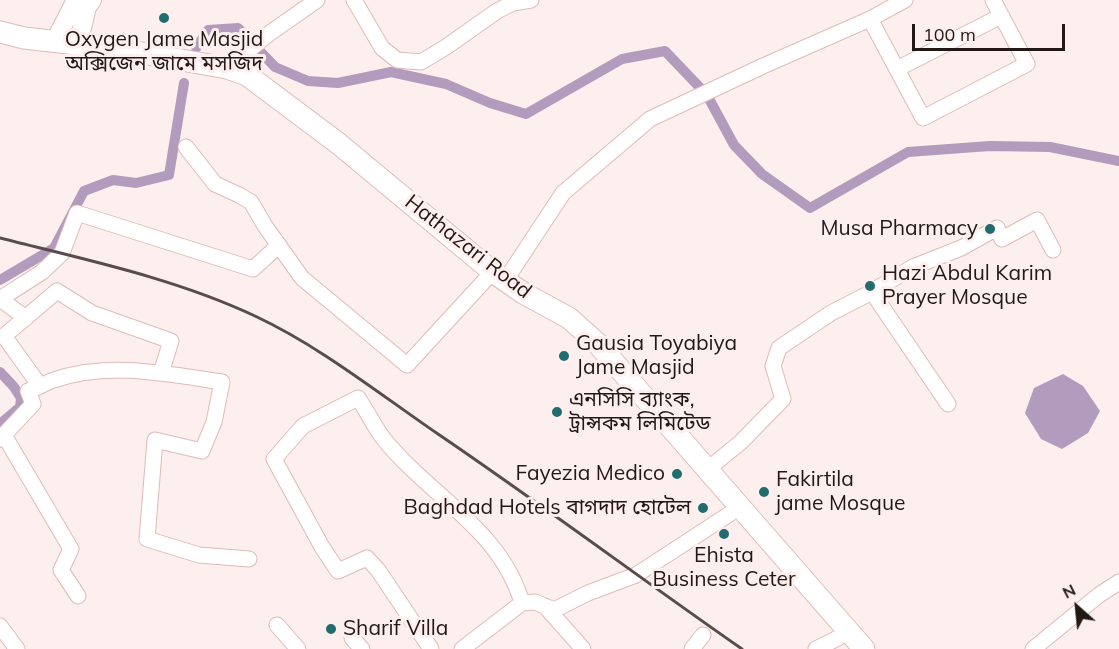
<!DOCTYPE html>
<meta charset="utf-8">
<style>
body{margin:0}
#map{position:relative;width:1119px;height:649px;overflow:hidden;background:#fdefed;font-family:Mulish,sans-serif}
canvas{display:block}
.north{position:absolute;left:1047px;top:577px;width:60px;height:60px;-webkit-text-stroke:4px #fdefed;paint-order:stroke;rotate:333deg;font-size:16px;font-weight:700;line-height:24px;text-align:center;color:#241817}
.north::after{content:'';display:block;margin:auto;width:21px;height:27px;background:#241817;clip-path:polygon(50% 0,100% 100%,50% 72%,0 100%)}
.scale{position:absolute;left:912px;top:24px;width:153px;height:27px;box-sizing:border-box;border:3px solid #241817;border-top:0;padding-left:8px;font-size:18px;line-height:21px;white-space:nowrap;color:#241817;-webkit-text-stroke:4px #fdefed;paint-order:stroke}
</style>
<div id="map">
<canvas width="1119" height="649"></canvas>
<div class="north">N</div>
<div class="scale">100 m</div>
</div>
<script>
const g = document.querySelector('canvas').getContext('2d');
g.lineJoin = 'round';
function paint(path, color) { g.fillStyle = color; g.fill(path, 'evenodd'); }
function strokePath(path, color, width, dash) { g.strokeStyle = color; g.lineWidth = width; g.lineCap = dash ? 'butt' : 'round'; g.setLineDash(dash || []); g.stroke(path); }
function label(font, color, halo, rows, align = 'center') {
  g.font = font + ' Mulish,"Noto Sans Bengali",sans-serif'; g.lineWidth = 6; g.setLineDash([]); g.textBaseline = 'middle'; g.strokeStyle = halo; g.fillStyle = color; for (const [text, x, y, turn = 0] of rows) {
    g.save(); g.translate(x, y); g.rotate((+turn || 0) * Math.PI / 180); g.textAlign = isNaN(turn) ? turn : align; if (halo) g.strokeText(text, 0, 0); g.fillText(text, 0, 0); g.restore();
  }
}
paint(new Path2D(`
 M1063,374L1083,386L1100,411L1088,433L1062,449L1041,439L1025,413L1034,388Z`), '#b29bbc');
strokePath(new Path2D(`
 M196,48L208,30L238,28L275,67L308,81L338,83L391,72L446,84L490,103L526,114L622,59L665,51L707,95L734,145L762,174L810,208L908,152L990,146L1050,147L1119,161
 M0,280L54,248L84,191L113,180L136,183L169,175L184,83
 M0,372L14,387L21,398L20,407L0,424`), '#b29bbc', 10);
const minor = new Path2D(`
 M354,0L382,48L397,60L421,62L446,47L497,11L513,3L531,0
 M870,19L923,118L1027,64L993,0
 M227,68L270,33L317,0
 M897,69L1001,16
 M186,147L215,184L239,195L251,202L265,226L302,278L407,365L487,278
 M505,281L563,193L650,119L763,66L870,19L905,0
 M872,292L948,404
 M26,318L0,299L42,272L62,253L77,213L253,269L279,245
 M40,386L4,336L57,291L92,313L171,341L161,373
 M4,435L71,549L61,570L78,596
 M0,439L33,404L28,391C37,388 45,383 54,380C107,361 168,374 222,382L214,422L202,451L155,440L147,539L199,555L249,559
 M708,469L741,442L783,399L773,366L779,348L831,313L866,295L913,267L961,248L997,228L1002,239L1037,220L1053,250
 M545,606L583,649
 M277,625L298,649
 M0,626L17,649
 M352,638L362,649
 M431,649L378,570L367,558L338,571L322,547L274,459L303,426L358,398C367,411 374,426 383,438C428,495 501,529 522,603
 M462,649L522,603L535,602L554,610L588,593L636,575L734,511
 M692,649L703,635
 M816,649L838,638
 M1033,649L1099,595L1119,582`);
const major = new Path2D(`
 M56,43L59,33L76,0
 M78,45L87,7L92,0`);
const highway = new Path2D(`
 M0,32L24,38L113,48L227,68L247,75L339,144L493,272L523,293L569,318L597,343L864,649`);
strokePath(minor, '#debbb8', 17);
strokePath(major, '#debbb8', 20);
strokePath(highway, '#debbb8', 23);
strokePath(minor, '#fff', 15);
strokePath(major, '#fff', 18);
strokePath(highway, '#fff', 21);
strokePath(new Path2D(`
 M0,238C86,260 174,278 255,316C321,347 378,393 438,434C541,504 640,578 742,649`), '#594c4b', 3);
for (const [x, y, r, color] of [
 [164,18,6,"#206c6e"],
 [990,229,6,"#206c6e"],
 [870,286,6,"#206c6e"],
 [564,356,6,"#206c6e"],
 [557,412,6,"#206c6e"],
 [677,474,6,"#206c6e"],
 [764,492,6,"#206c6e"],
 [703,508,6,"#206c6e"],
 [724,534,6,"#206c6e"],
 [331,629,6,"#206c6e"]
]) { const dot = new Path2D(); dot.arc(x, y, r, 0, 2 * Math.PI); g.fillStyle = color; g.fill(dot); strokePath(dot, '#fdefed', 2); }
label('21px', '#241817', '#fdefed', [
 ["Oxygen Jame Masjid",164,40,"center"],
 ["অক্সিজেন জামে মসজিদ",164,64,"center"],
 ["Musa Pharmacy",978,229,"right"],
 ["Hazi Abdul Karim",882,274],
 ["Prayer Mosque",882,298],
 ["Gausia Toyabiya",576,344],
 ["Jame Masjid",576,368],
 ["এনসিসি ব্যাংক,",569,400],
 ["ট্রান্সকম লিমিটেড",569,424],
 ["Fayezia Medico",665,474,"right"],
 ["Fakirtila",776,480],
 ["jame Mosque",776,504],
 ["Baghdad Hotels বাগদাদ হোটেল",691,508,"right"],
 ["Ehista",724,556,"center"],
 ["Business Ceter",724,580,"center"],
 ["Sharif Villa",343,629]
], 'left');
label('21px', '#241817', '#fdefed', [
 ["Hathazari Road",468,247,38]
]);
</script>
